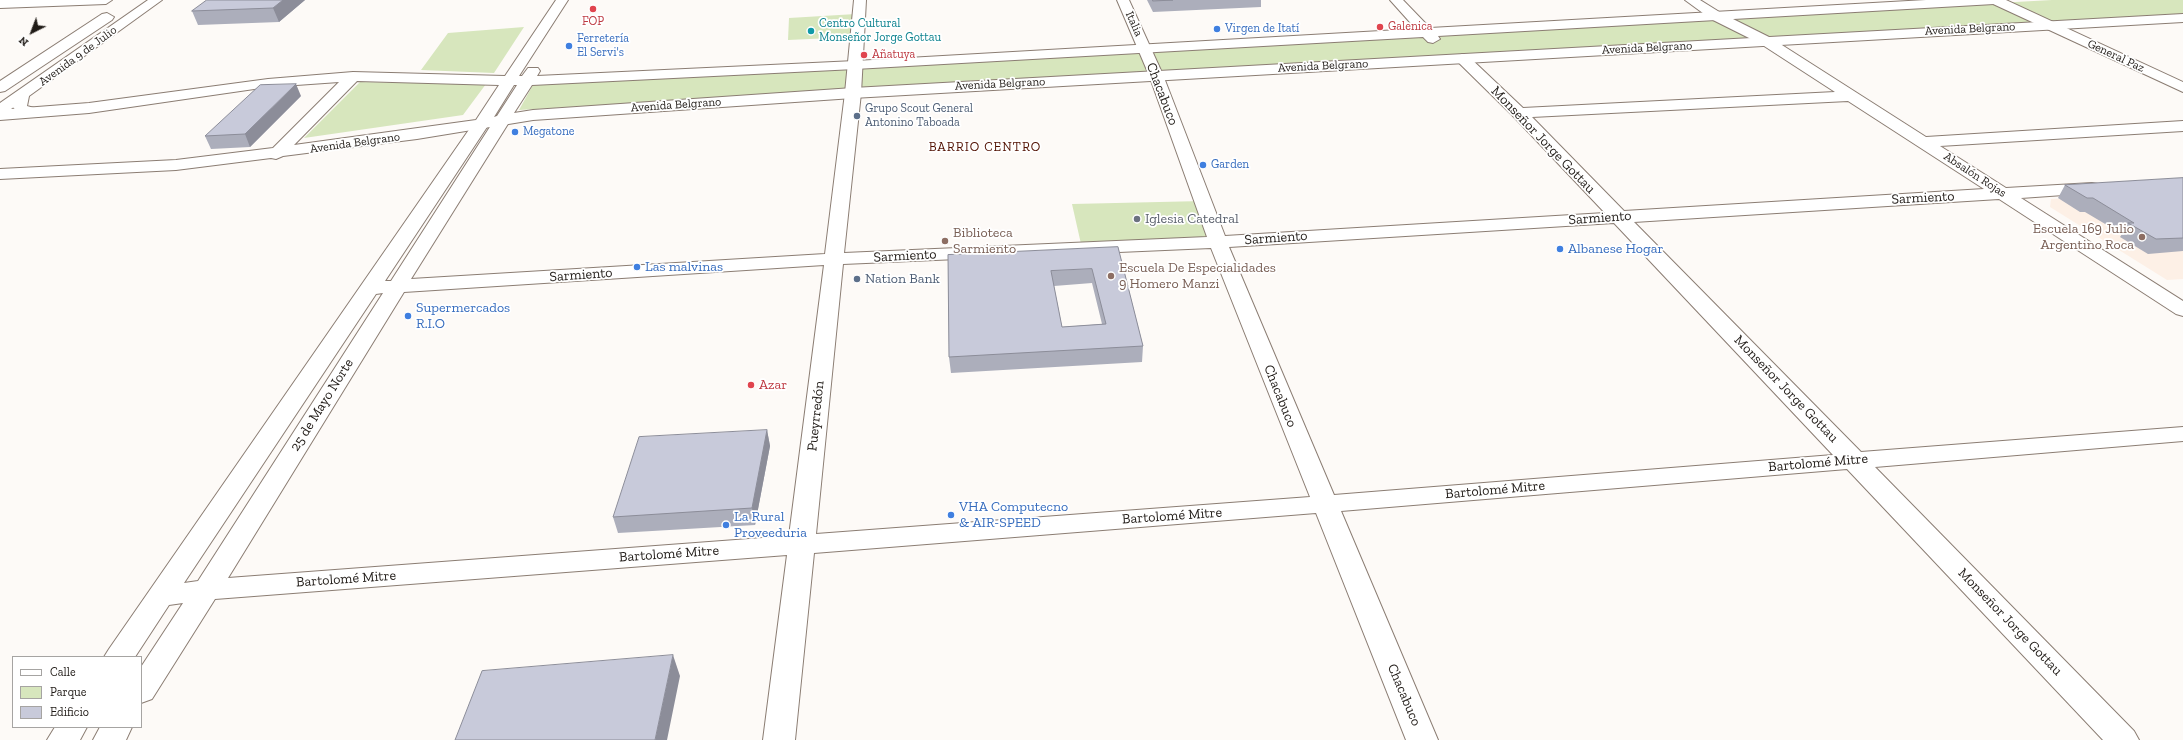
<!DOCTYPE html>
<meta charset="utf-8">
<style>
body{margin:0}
#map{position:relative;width:2183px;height:740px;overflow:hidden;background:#fdfaf7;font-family:"Zilla Slab",serif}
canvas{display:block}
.legend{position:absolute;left:12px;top:656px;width:130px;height:72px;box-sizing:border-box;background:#fff;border:1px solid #a6a4a2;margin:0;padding:5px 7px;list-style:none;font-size:12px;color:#201b17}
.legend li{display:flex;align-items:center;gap:8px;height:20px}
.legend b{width:20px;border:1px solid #a6a4a2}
.north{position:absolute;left:12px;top:12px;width:40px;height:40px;-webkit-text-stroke:3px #fff;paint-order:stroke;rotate:222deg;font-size:11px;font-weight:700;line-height:16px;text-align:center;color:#201b17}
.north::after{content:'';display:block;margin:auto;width:14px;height:18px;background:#201b17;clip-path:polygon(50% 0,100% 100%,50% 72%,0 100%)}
</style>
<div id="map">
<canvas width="2183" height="740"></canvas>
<ul class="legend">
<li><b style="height:5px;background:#fff"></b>Calle</li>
<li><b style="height:11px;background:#d7e6bd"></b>Parque</li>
<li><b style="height:11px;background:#c8cada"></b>Edificio</li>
</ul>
<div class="north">N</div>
</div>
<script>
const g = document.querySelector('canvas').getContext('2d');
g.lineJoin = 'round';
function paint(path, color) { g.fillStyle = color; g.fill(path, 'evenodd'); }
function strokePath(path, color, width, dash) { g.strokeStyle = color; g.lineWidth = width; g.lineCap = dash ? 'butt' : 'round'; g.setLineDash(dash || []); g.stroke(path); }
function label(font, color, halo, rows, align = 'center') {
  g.font = font + ' "Zilla Slab",serif'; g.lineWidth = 3.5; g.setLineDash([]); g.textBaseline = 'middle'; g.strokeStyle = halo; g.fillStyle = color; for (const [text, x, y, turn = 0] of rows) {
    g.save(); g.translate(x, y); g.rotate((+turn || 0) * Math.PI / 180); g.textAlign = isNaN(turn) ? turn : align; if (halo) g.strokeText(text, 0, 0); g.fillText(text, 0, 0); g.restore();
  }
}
paint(new Path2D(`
 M2183,191V279L2167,280L2050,207L2051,199Z`), '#fdf0e6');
paint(new Path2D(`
 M2052,0H2183V15L519,110L534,83Z
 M856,14L854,37L788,40L789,18Z
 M524,27L494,73L421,70L448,33Z
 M360,82L486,84L463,115L304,138Z
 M1203,201L1220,237L1081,244L1072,204Z`), '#d7e6bd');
const street = new Path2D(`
 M0,0H112L106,4L0,8Z
 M854,0H866L861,93L844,253L1207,237L1149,75L1117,0H1129L1163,75L1225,236L1605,213L1513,116L1457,61L1455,58L1462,54L1467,55L1523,108L1835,92L1761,44L1711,19L1685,0H1700L1721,13L1771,38L1926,137L2183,121V131L1940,146L2006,188L2092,183L2098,184L2101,188L2098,192L2092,193L2021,198L2183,301V316L2176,314L1999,199L1634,222L1861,452L2183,427V441L1875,467L2134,731L2139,740H2103L1847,469L1341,511L1438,740H1406L1316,513L814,553L795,740H763L787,555L215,599L152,699L141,703V667L183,603L169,605L135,657H104L109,649L475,121H487L489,124L385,281H391L495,119L497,116H509L511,119L411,279L825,254L845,93ZM1848,101L1984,189L1624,211L1532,117ZM1614,223L1833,455L1334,495L1229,247ZM1211,248L1310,497L816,534L843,264ZM824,265L789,536L228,578L404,292ZM383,293L198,581L184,583L376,294Z
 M1990,0H2006L2183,82V92L1991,3Z
 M21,91L26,93L29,96L27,106L41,110L43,113L41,116C29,119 18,114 11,105L16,93Z
 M55,727H87L80,740H47Z
 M100,727H132L126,740H93Z`);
const secondary = new Path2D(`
 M148,0H162L11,109L89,103L268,79L353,72L505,76L556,0H568L519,76H522L528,68H538L540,71L537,76L855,61L1416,29L1390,0H1403L1430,28L1926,0H2000L1994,4L1438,36L1440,39L1433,43L1428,42L1423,37L855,69L532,85L514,113L533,110L853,88L2183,14V22L853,98L533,120L417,139L283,156L276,159L271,158L176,170L0,179V169L176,160L273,148L339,82L268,87L89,113L0,120V103ZM357,81L499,85L476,120L294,145ZM514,85H517L497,116L494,117Z
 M107,13L114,17L112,20L5,91L0,92V81L102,14Z`);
strokePath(street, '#8b7d73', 2);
strokePath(secondary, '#8b7d73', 2);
paint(street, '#fff');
paint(secondary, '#fff');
paint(new Path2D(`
 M207,0H305L279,22L198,25L192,11Z
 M1147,0H1261V7L1153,12Z
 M301,96L250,147L211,149L205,136Z
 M2183,178V251L2148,254L2120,237L2122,234L2085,212H2080L2058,198L2065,185Z
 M1118,247L1143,346L1142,362L951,373L949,357L948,255ZM1092,283L1102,324L1062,327L1054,286Z
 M767,430L770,446L755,525L618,533L613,517Z`), '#acaebb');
paint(new Path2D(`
 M283,0H305L279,22L273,8Z
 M296,84L301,96L250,147L245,134Z
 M767,430L770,446L755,525L752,508Z
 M673,655L680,676L667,740H655Z`), '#8c8d99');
const building = new Path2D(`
 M207,0H283L273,8L192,11Z
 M1153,0H1173L1153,1Z
 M296,84L245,134L205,136L260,85Z
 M2183,178V238L2156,239L2128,223H2134L2093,198H2087L2065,185Z
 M1118,247L1143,346L949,357L948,255ZM1092,269L1106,324L1062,327L1051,271Z
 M767,430L752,508L613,517L639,437Z
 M673,655L655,740H455L482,671Z`);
paint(building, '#c8cada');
strokePath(building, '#8c8d99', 1);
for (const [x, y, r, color] of [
 [593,9,4,"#e0444e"],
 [1380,27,4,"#e0444e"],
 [1217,29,4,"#3f7fe0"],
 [811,31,4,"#0f9aa8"],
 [569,46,4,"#3f7fe0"],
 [864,55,4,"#e0444e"],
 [857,116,4,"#5c6f8a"],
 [515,132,4,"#3f7fe0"],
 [1203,165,4,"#3f7fe0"],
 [1137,219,4,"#6b7280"],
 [2142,237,4,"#8d6e63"],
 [945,241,4,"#8d6e63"],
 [1560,249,4,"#3f7fe0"],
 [637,267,4,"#3f7fe0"],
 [1111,276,4,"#8d6e63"],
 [857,279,4,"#5c6f8a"],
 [408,316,4,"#3f7fe0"],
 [751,385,4,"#e0444e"],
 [951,515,4,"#3f7fe0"],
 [726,525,4,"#3f7fe0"]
]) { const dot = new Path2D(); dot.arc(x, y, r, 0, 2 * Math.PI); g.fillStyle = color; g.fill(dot); strokePath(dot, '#fff', 1.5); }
label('12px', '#be3a42', '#fff', [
 ["FOP",593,22,"center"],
 ["Galenica",1388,27],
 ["Añatuya",872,55]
], 'left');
label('12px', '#0d838f', '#fff', [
 ["Centro Cultural",819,24],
 ["Monseñor Jorge Gottau",819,38]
], 'left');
label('12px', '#201b17', '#fff', [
 ["Italia",1134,24,66],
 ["Avenida Belgrano",1970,29,-3],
 ["Avenida Belgrano",1647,48,-3],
 ["Avenida 9 de Julio",78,56,-36],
 ["General Paz",2116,56,25],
 ["Avenida Belgrano",1323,66,-3],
 ["Avenida Belgrano",1000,84,-3],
 ["Avenida Belgrano",676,105,-4],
 ["Avenida Belgrano",355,143,-8],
 ["Absalón Rojas",1975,175,33]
]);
label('12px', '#366cbe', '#fff', [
 ["Virgen de Itatí",1225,29],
 ["Ferretería",577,39],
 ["El Servi's",577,53],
 ["Megatone",523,132],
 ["Garden",1211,165]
], 'left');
label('12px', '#4e5e75', '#fff', [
 ["Grupo Scout General",865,109],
 ["Antonino Taboada",865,123]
], 'left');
g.letterSpacing = '1px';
label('13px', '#500f00', '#fff', [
 ["BARRIO CENTRO",985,147]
]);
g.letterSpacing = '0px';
label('14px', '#201b17', '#fff', [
 ["Chacabuco",1162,94,69],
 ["Monseñor Jorge Gottau",1543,140,46],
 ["Sarmiento",1923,198,-3],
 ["Sarmiento",1600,218,-4],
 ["Sarmiento",1276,238,-4],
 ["Sarmiento",905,256,-3],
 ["Sarmiento",581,275,-4],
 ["Monseñor Jorge Gottau",1786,389,46],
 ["Chacabuco",1280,396,68],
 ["25 de Mayo Norte",322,405,-58],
 ["Pueyrredón",816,416,-84],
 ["Bartolomé Mitre",1818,463,-5],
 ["Bartolomé Mitre",1495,490,-5],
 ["Bartolomé Mitre",1172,516,-4],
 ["Bartolomé Mitre",669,554,-4],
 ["Bartolomé Mitre",346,579,-4],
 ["Monseñor Jorge Gottau",2010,622,46],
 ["Chacabuco",1404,695,67]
]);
label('14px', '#5b616d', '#fff', [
 ["Iglesia Catedral",1145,219]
], 'left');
label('14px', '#785e54', '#fff', [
 ["Escuela 169 Julio",2134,229,"right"],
 ["Argentino Roca",2134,245,"right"],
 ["Biblioteca",953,233],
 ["Sarmiento",953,249],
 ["Escuela De Especialidades",1119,268],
 ["9 Homero Manzi",1119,284]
], 'left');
label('14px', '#366cbe', '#fff', [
 ["Albanese Hogar",1568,249],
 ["Las malvinas",645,267],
 ["Supermercados",416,308],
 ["R.I.O",416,324],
 ["VHA Computecno",959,507],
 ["& AIR-SPEED",959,523],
 ["La Rural",734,517],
 ["Proveeduria",734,533]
], 'left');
label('14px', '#4e5e75', '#fff', [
 ["Nation Bank",865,279]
], 'left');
label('14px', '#be3a42', '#fff', [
 ["Azar",759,385]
], 'left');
</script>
